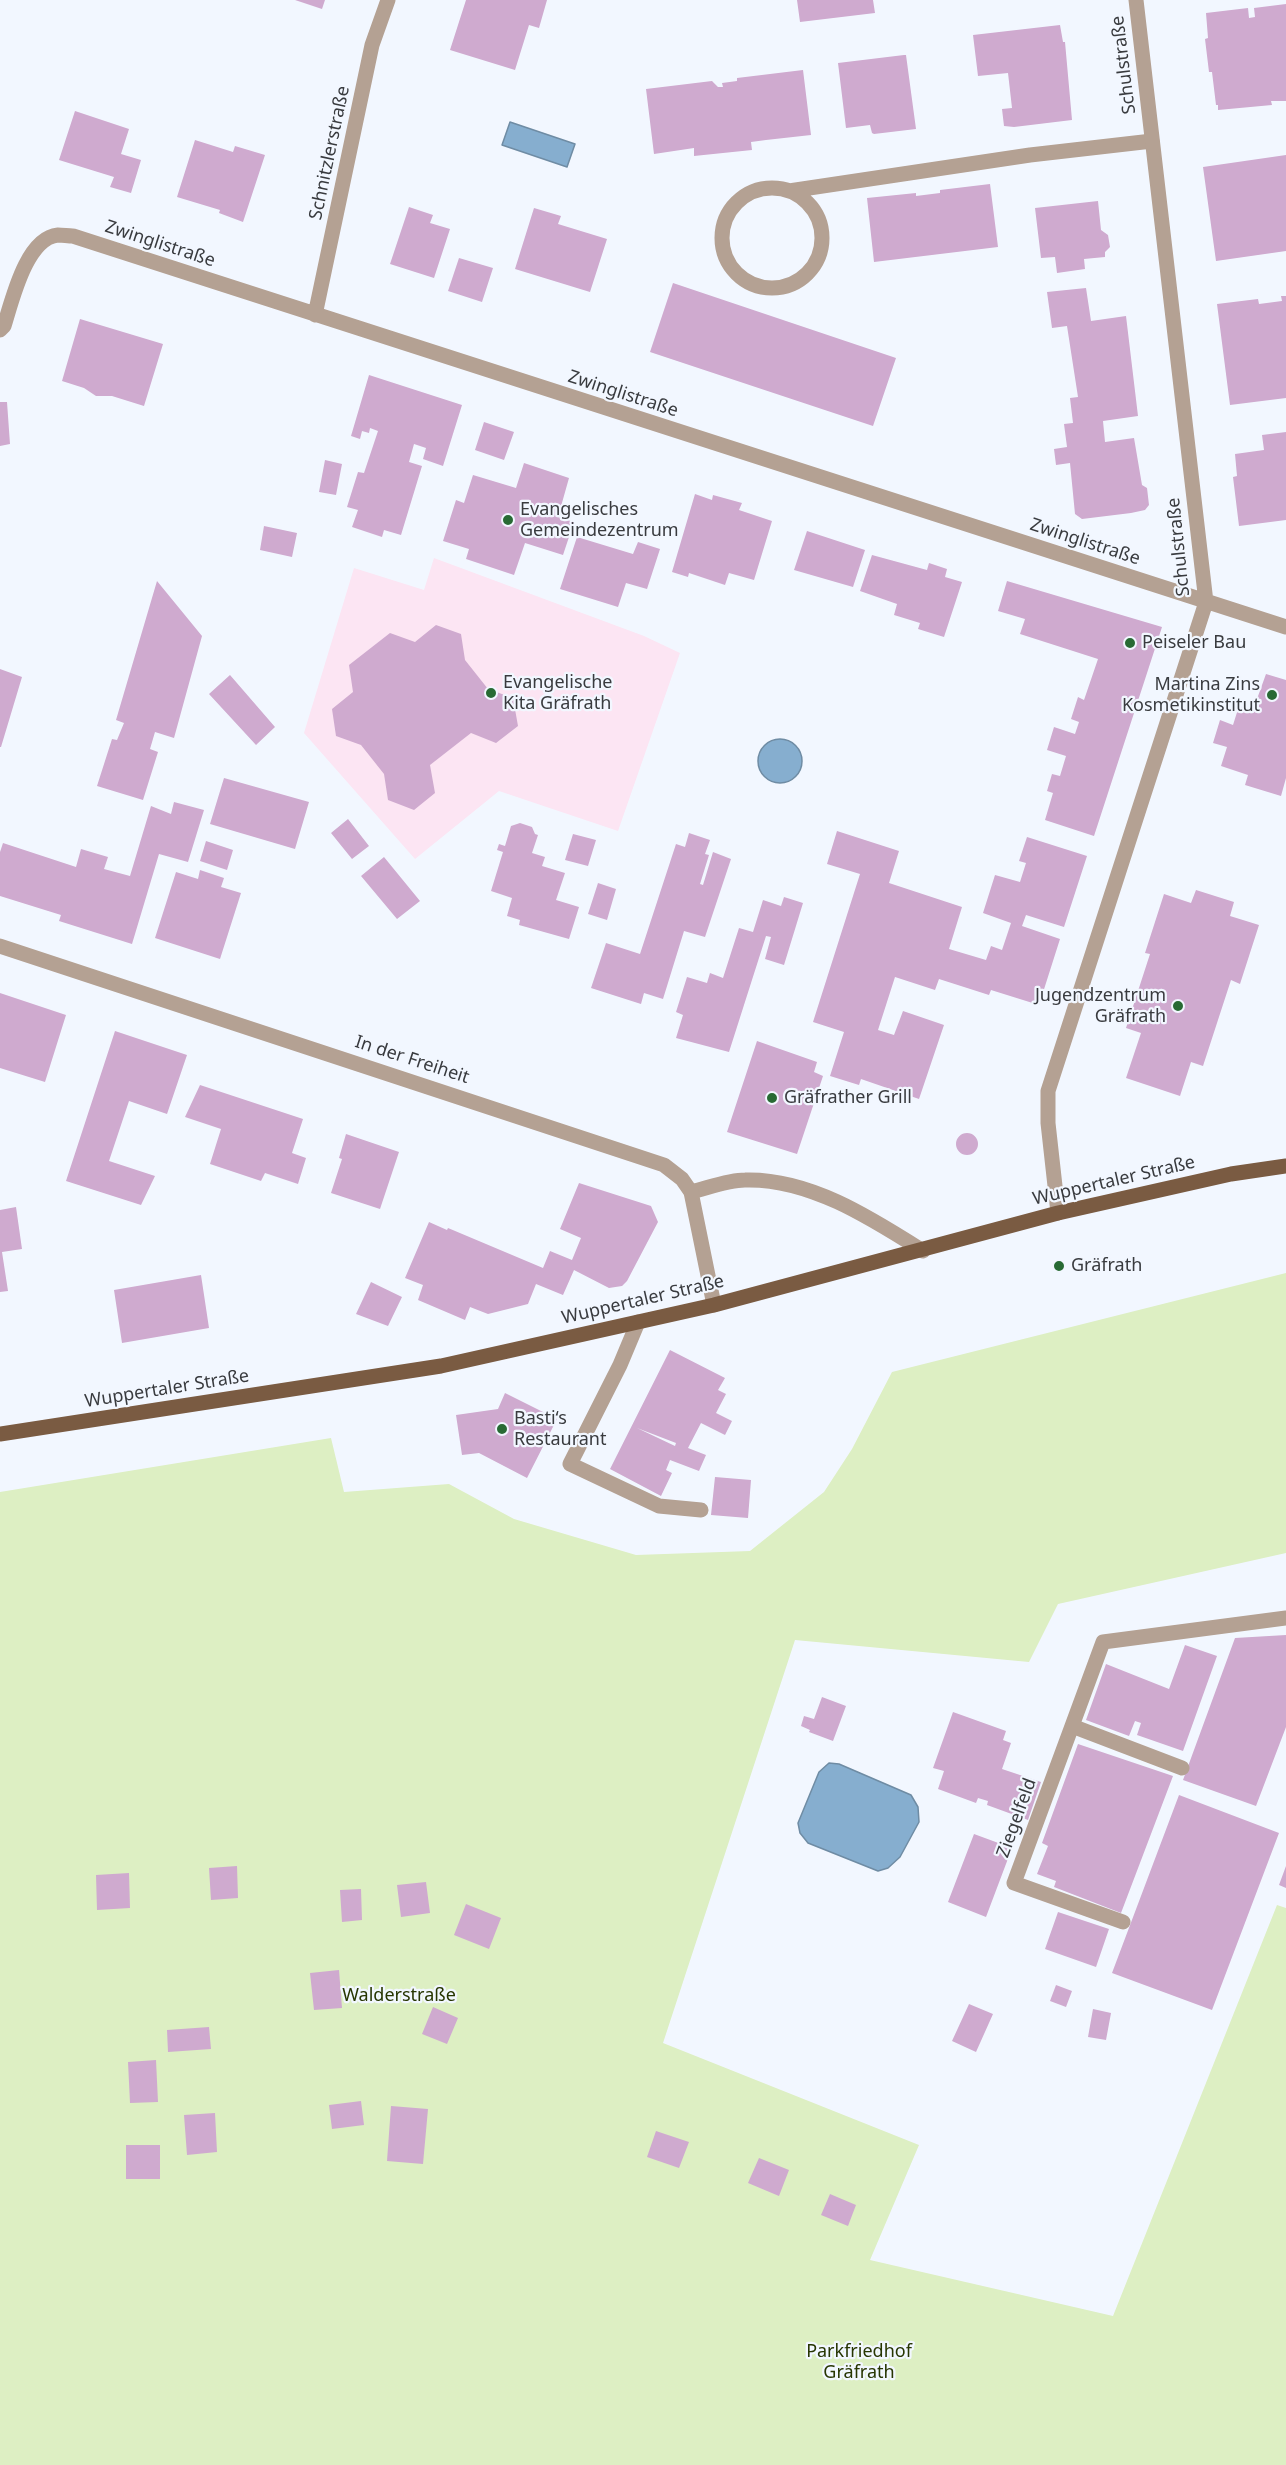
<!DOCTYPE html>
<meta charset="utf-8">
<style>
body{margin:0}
canvas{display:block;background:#f2f7ff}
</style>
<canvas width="1286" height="2465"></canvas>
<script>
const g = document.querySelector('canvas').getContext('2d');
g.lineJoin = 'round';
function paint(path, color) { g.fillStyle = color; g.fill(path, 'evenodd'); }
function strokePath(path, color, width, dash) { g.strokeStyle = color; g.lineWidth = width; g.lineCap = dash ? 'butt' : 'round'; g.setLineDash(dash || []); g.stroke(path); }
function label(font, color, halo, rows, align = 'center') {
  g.font = font + ' "Noto Sans",sans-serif'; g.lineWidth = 4.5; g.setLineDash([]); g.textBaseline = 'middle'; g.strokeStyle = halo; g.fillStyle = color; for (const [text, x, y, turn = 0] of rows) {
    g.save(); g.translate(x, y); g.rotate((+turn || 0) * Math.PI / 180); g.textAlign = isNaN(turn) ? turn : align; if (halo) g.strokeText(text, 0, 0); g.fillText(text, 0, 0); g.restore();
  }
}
paint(new Path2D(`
 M434,558L644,636L680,653L618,831L499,791L415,859L304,733L354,568L424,590Z`), '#fce5f3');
paint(new Path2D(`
 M1286,1273V1553L1058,1604L1029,1662L795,1640L663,2043L919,2145L870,2260L1113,2316L1277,1905L1286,1908V2465H0V1492L331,1438L344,1492L449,1484L514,1519L636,1555L750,1551L824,1492L852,1449L892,1372Z`), '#ddefc3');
const water = new Path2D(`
 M510,122L575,144L567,167L502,145Z
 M758 761a22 22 0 1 1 44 0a22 22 0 1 1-44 0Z
 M829,1763L839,1764L911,1795L918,1807L919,1822L900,1857L888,1868L878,1871L808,1843L800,1833L798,1823L819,1772Z`);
paint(water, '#86aecf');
strokePath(water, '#6f8ca4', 1.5);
paint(new Path2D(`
 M295,0H325L322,9Z
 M466,0H547L539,28L529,25L515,70L450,50Z
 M797,0H873L875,13L800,22Z
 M1286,4V101H1271L1272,105L1218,110V105H1216L1212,72H1209L1205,39L1208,38L1206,13L1248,8L1249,18L1255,17L1254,8Z
 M1060,25L1063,42H1065L1072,120L1014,127L1004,126L1002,109L1012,108L1008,73L978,76L973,35Z
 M904,55H906L916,129L874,134L872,133L870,125L846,128L838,63Z
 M803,70L811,135L766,140L751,142L752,150L694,156V148L654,154L646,89L712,81L718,87H723L722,83L737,81V78Z
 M75,111L129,129L121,154L141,160L131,193L110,187L114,177L59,160Z
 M195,140L233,152L235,146L265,155L243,222L219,213L220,210L177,197Z
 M1286,155V251L1216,261L1203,167Z
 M990,184L998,247L874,262L867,198L916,193V196L940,193V190Z
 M1098,201L1101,230L1108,235L1110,247L1105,252V257L1084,259L1085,269L1057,273L1055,257L1041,258L1035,208Z
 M409,207L433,215L430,223L450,229L434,278L390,264Z
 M534,208L561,216L558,224L607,239L590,292L515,269Z
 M459,258L493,268L482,302L448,291Z
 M673,283L896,358L873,426L650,352Z
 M1086,288L1091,321L1126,316L1138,416L1103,421L1105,442L1134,438L1142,485L1147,488L1149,505L1145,510L1131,513L1082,519L1075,514L1070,463L1056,465L1054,449L1067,447L1064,424L1073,423L1070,398L1078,397L1067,326L1052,328L1047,292Z
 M1281,296H1286V398L1230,405L1217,304L1258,299L1259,304L1282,301Z
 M80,319L163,344L144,406L112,396H96L84,388L62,381Z
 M369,375L462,405L443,466L423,459L426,448L414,444L409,462L422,466L401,535L384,530L382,537L352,527L358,510L347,507L358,472L364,473L378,431L370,428L369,433L362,431L360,439L351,436Z
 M0,402H7L10,444L0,446Z
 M484,422L514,432L504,460L475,450Z
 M1286,432V520L1239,526L1233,477L1237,476L1235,454L1264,450L1262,435Z
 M325,460L342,464L336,495L319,492Z
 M524,463L569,478L558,517L574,522L563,555L525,543L514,575L466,559L469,549L443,541L456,500L464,503L473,475L516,488Z
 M695,494L712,500L713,495L742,503L739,510L772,521L754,580L729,573L725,585L689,573L688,577L672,572Z
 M264,526L297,533L292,557L260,550Z
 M807,531L865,550L853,587L794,570Z
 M577,537L633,554L638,542L660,549L647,589L626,583L618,607L560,589Z
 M872,555L927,570L929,563L947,569L945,577L962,582L944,637L918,629L920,623L894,615L897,604L860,591Z
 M157,581L202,636L174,738L155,732L150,749L158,752L143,800L97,786L112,739L117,740L124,723L116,720Z
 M1007,581L1162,627L1094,836L1045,820L1053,793L1047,791L1052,774L1060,776L1066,756L1047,750L1054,727L1075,734L1079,722L1071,719L1078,697L1084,700L1098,659L1020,634L1025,619L998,611Z
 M436,625L461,634L465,660L488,689L513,698L518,726L496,743L471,733L430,765L435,793L414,810L388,800L384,774L361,745L336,736L332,709L353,692L349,665L390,633L415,642Z
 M0,669L22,677L1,747H0Z
 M1266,674L1286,680V778L1281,796L1245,785L1248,775L1221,766L1227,747L1213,743L1220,720L1233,725L1239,706L1253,710Z
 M230,675L275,727L256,745L209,694Z
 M224,778L309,802L295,849L210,824Z
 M174,802L204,810L188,862L159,854L132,944L59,921L61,915L0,896V852L3,843L76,867L81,849L108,857L104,869L130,876L151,806L171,814Z
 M348,819L369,846L352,859L331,833Z
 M520,823L532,827L535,834L538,835L532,853L545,857L542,866L565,873L556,900L579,907L569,939L519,925L520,920L507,916L512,898L491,891L503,852L497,850L499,844L505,846L511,826Z
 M837,831L899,851L889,883L962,907L949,949L986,960L991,946L1002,950L1011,923L983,913L995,875L1020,882L1026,863L1019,861L1027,837L1087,856L1064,927L1026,915L1022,926L1060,939L1039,1005L991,990L989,995L939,979L935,990L895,977L878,1030L894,1035L903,1011L944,1025L919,1099L861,1079L859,1085L830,1076L844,1032L813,1022L860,874L827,864Z
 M689,833L710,840L705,854L709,855L700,884L703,885L713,852L731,859L705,937L684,931L663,999L644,993L641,1004L591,988L606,943L640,954L676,844L685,847Z
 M573,834L596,840L588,866L565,860Z
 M206,841L233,850L227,870L200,861Z
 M384,857L420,901L397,919L361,876Z
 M200,870L224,878L221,887L241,893L220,959L155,938L176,872L198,879Z
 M598,883L616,889L607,920L588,914Z
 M1196,890L1234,902L1230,916L1259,925L1240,984L1231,980L1203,1066L1191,1062L1180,1096L1126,1078L1141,1033L1126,1028L1150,954L1145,953L1164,894L1191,903Z
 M784,897L803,903L784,965L765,959L771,937L766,936L729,1052L676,1038L683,1015L676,1012L687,977L707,983L710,973L723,978L739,928L753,932L763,900L781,906Z
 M0,993L66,1015L45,1082L0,1068Z
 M115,1031L187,1055L167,1114L129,1101L109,1161L155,1176L141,1205L66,1181Z
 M757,1041L817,1062L814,1072L823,1076L797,1154L727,1132Z
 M200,1085L303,1119L292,1153L306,1158L298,1184L265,1173L261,1181L210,1164L221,1129L185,1117Z
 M956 1144a11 11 0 1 1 22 0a11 11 0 1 1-22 0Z
 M346,1134L399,1152L380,1209L331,1193L342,1159L339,1158Z
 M579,1183L651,1206L658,1222L627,1281L622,1286L609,1288L574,1270L563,1295L536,1284L528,1304L488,1314L470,1307L465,1320L418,1300L423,1285L405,1278L429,1222L447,1230L448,1228L543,1268L550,1251L572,1260L581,1238L560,1229Z
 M16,1207L22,1249L2,1252L8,1291L0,1292V1210Z
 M201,1275L209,1328L122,1343L114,1290Z
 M371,1282L402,1297L388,1326L356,1314Z
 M670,1350L725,1378L718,1390L726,1394L716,1413L732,1421L725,1435L701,1423L688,1448L706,1455L699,1471L670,1460L666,1470L672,1473L661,1496L610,1469ZM637,1428L676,1443L675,1446Z
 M505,1393L557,1419L527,1478L479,1453L462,1455L456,1415L498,1409Z
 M715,1477L751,1480L748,1518L711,1515Z
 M1286,1635V1727L1256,1806L1183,1780L1235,1638Z
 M1185,1645L1217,1656L1183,1751L1137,1735L1141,1723L1135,1721L1129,1736L1086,1720L1106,1664L1169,1689Z
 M822,1697L846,1706L833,1741L809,1732L810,1730L801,1726L804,1716L814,1719Z
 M953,1712L1006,1731L1003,1740L1011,1743L1002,1769L1041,1782L1028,1820L987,1805L988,1801L978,1798L976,1803L938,1789L944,1771L933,1768Z
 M1078,1744L1173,1776L1121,1913L1054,1887L1056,1881L1037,1874L1048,1846L1042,1843Z
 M1179,1795L1279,1833L1212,2010L1112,1973Z
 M974,1834L1012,1848L986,1917L948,1902Z
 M237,1866L238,1898L211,1900L209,1868Z
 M1286,1866V1888L1279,1885Z
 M129,1873L130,1908L97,1910L96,1875Z
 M426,1882L430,1913L401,1917L397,1885Z
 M361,1889L362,1920L342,1922L340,1890Z
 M466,1904L501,1918L489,1949L454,1935Z
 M1058,1912L1109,1929L1096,1967L1045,1949Z
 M339,1970L342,2008L314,2010L310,1973Z
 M1056,1985L1072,1991L1066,2007L1050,2001Z
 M969,2004L993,2014L976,2052L952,2041Z
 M433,2007L458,2018L447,2044L422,2034Z
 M1093,2009L1111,2013L1106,2040L1088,2037Z
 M209,2027L211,2049L168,2052L167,2030Z
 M156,2060L158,2102L130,2103L128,2062Z
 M361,2101L364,2125L332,2129L329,2105Z
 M391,2106L428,2109L423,2164L387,2161Z
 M215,2113L217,2152L187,2155L184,2115Z
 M656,2131L689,2142L679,2168L647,2157Z
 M126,2145H160V2179H126Z
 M759,2158L789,2170L779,2196L748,2183Z
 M830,2194L856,2205L848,2226L821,2215Z`), '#cfaacf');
strokePath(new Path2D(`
 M722 238a50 50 0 1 1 100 0a50 50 0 1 1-100 0Z
 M789,191L1030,155L1152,141
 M691,1192C708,1188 728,1180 745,1180C809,1178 871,1218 923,1251
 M638,1322L620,1365L570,1464L659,1506L701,1510
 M1072,1726L1103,1642L1286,1618
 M1123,1922L1014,1883L1072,1726L1182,1768`), '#b4a193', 15);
strokePath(new Path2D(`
 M315,315L372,45L388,0
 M0,330L4,326C12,301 26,238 58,235C63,235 68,236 73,236L1286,627
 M0,946L664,1165L682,1179L691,1192L714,1305
 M1058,1213L1048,1123V1091L1206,602L1136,0`), '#b4a193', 15);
strokePath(new Path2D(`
 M0,1434L441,1366L714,1305L1058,1213L1231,1174L1286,1166`), '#7a5b42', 15);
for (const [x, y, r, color] of [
 [508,520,6,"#286a34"],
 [1130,643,6,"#286a34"],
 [491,693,6,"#286a34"],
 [1272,695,6,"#286a34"],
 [1178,1006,6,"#286a34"],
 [772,1098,6,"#286a34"],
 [1059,1266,6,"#286a34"],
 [502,1429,6,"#286a34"]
]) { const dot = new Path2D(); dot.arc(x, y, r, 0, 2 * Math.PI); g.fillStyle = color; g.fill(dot); strokePath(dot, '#f2f7ff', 2); }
label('18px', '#393b3f', '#f2f7ff', [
 ["Schulstraße",1124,65,-97],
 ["Schnitzlerstraße",330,153,-78],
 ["Zwinglistraße",160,244,18],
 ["Zwinglistraße",623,394,18],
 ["Zwinglistraße",1085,542,18],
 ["Schulstraße",1179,547,-96],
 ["In der Freiheit",412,1060,18],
 ["Wuppertaler Straße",1114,1181,-13],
 ["Wuppertaler Straße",643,1300,-13],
 ["Wuppertaler Straße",167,1389,-9],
 ["Ziegelfeld",1017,1818,-70]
]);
label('18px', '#393b3f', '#f2f7ff', [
 ["Evangelisches",520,510],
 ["Gemeindezentrum",520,531],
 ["Peiseler Bau",1142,643],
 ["Evangelische",503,683],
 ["Kita Gräfrath",503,704],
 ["Martina Zins",1260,685,"right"],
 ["Kosmetikinstitut",1260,706,"right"],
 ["Jugendzentrum",1166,996,"right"],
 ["Gräfrath",1166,1017,"right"],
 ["Gräfrather Grill",784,1098],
 ["Gräfrath",1071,1266],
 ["Basti‘s",514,1419],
 ["Restaurant",514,1440]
], 'left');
label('18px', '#273602', '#f2f7ff', [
 ["Walderstraße",399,1996],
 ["Parkfriedhof",859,2352],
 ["Gräfrath",859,2373]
]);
</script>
